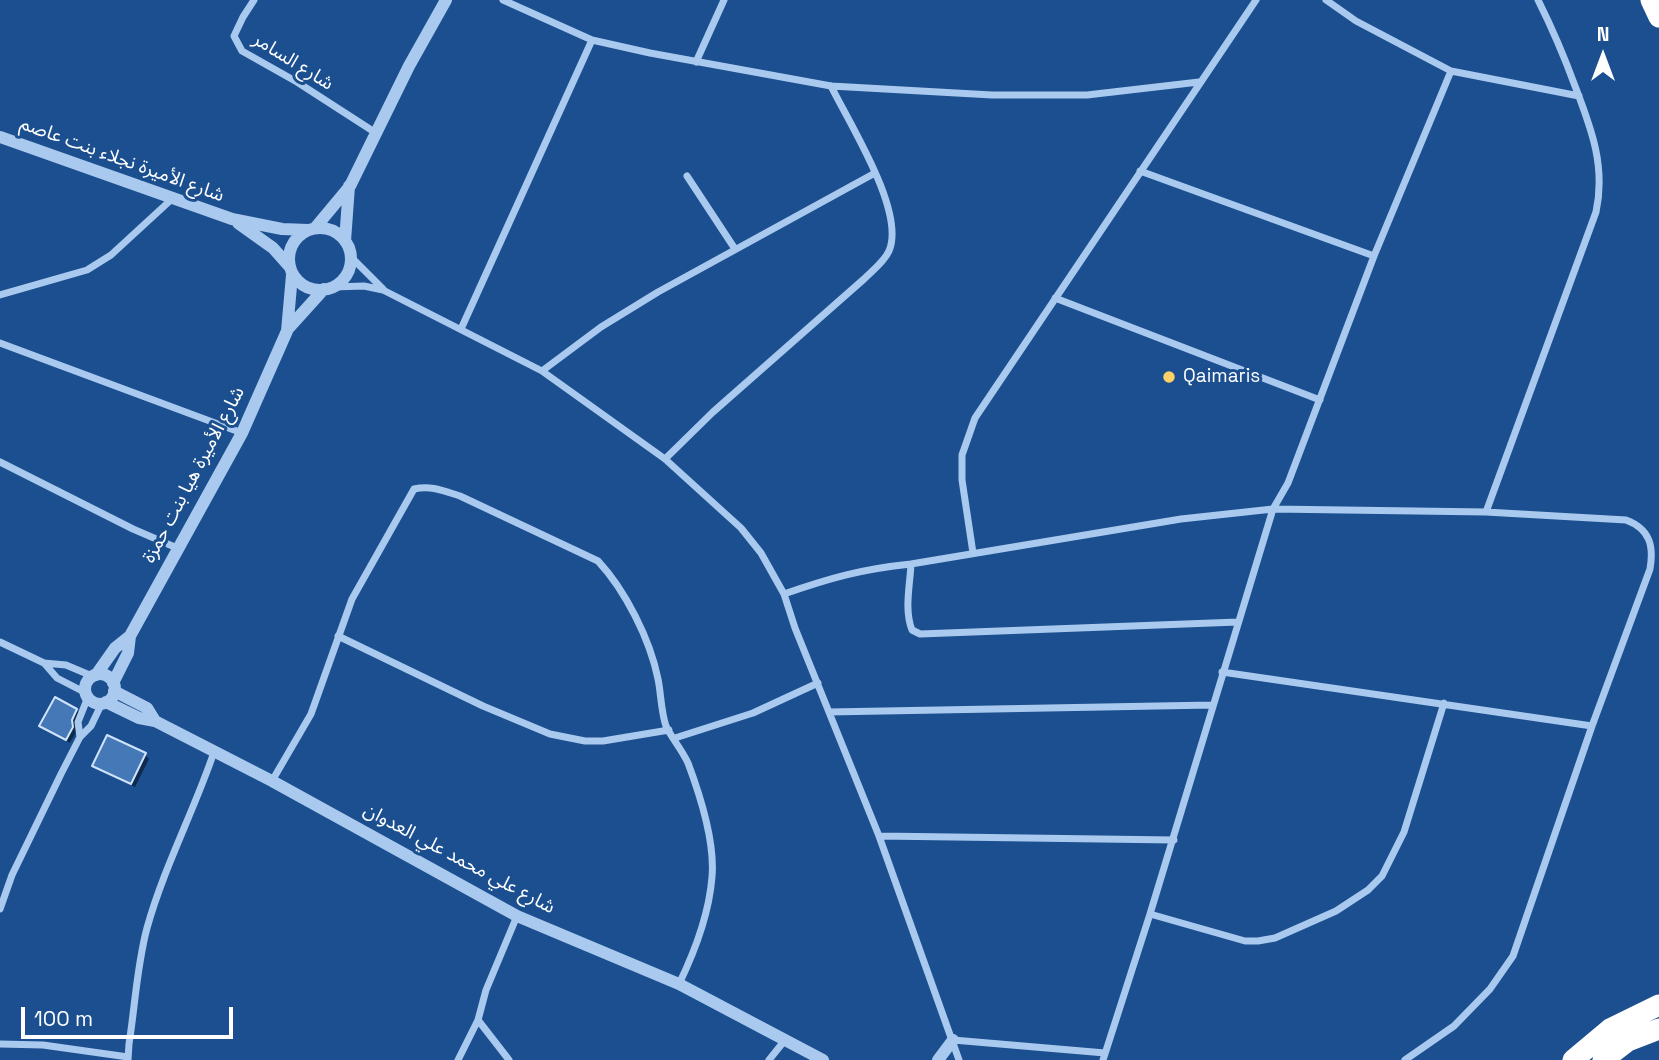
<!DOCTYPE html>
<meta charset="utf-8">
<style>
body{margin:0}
#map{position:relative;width:1659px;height:1060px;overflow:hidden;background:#1b4f8f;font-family:"Space Grotesk",sans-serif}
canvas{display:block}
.north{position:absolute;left:1568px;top:21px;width:70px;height:70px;-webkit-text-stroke:5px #1b4f8f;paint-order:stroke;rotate:0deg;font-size:19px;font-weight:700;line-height:28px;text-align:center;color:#fff}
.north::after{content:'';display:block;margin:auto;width:24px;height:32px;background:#fff;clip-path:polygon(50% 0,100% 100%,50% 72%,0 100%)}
.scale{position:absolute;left:21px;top:1007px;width:212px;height:32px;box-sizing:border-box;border:4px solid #fff;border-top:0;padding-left:9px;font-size:21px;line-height:24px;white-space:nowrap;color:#fff;-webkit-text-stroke:5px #1b4f8f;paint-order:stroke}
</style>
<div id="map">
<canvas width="1659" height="1060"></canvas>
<div class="north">N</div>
<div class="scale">100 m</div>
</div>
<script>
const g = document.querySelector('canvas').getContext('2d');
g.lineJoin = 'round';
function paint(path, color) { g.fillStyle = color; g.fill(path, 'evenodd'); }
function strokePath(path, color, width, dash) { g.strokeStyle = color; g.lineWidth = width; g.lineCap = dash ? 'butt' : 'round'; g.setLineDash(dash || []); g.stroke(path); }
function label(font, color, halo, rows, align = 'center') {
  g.font = font + ' "Space Grotesk","Noto Sans Arabic",sans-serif'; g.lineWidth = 6; g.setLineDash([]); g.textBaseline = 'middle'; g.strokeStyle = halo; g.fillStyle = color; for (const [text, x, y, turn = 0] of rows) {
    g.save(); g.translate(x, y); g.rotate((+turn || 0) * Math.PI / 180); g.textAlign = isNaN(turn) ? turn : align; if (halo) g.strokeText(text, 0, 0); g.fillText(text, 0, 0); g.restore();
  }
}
paint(new Path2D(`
 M76,710L80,714L76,732L70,743L41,725Z
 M145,755L149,759L135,787L99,770L95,766Z`), '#0007');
const building = new Path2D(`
 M55,697L77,709L72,720L73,727L66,740L39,726Z
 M107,735L146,753L131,784L92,766Z`);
paint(building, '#4478b7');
strokePath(building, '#cfe3fa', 2);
strokePath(new Path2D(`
 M254,0L243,17L234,36L242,51L297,82L376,133
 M503,0L592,40L650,53L831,86L992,95H1087L1199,82
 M1326,0L1356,21L1451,71L1579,96
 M696,62L724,0
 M1140,171L1374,256
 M687,176L735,249
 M351,257L383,289
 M333,287L364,286L383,290L542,371L665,459L741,528L761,553L784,594L795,628L879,836L959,1060
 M0,295L87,270L111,255L173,198
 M1055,298L1320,400
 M461,329L592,40
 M0,343L242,433
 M542,371L601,327L658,292L875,173
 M665,459L713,412L864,279C873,270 884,262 889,251C906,212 849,123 831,86
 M0,462L133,529L177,548
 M1486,512L1596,212C1606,166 1591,128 1575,86C1564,56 1552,28 1538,0
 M973,553L962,480V455L975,418L1256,0
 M911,564C910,585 904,610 912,630L920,634L1238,622
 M784,594C830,578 862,569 911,564L1181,519L1273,509L1486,512L1626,520C1650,529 1654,546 1650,569L1592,726L1513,956L1490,989L1454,1026L1405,1060
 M338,636L483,706L550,734L585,741H603L669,730
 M0,642L44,663L66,665L92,676
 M44,663L57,678L86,693
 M1222,672L1592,726
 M829,712L1212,705
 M80,737L78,722L88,697
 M675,738L753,713L818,683
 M272,781L311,714L352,599L414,489C431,485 444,491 460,496L598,561C625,590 650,639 658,679C661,693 661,712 666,726C671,737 682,750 688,763C700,795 715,843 712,877C709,915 695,951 679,984
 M879,836L1174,840
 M0,909L12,875L61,774L80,737L91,726L102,703
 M1150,914L1273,509L1288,483L1374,256L1451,71
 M478,1020L509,1060
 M953,1040L1105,1053
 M0,1044L43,1045L128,1057
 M128,1060L129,1044C135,1006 137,965 147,928C164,867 194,811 214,752
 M458,1060L478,1020L486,990L517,916
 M769,1060L785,1040
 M1103,1060L1150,914L1245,941H1258L1275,938L1336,911L1368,890L1382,876L1404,832L1444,703`), '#a9c9ee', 7);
strokePath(new Path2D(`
 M0,137L232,219L282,229L308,230
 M238,223L273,248L289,266
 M289 259a31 31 0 1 1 62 0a31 31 0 1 1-62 0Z
 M315,228L350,186L409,66L446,0
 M345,241L349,186
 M287,330L324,289
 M85 689a15 15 0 1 1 30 0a15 15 0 1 1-30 0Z
 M96,675L115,648L130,636L242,433L287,331L292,275
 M113,683L128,653L130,636
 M114,691L147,708L155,721
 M106,702L139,718L155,721L272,781L517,916L679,984L823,1060
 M938,1060L953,1040`), '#a9c9ee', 12);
strokePath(new Path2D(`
 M1651,0L1659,17
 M1573,1060L1610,1029L1659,1005
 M1603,1060L1628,1041L1659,1029`), '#fff', 21);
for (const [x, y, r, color] of [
 [1169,377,7,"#ffd166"]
]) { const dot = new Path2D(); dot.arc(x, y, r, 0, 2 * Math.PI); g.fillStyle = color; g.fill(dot); strokePath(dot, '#1b4f8f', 2.5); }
label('19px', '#fff', '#1b4f8f', [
 ["شارع السامر",293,62,32],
 ["شارع الأميرة نجلاء بنت عاصم",122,160,20],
 ["شارع الأميرة هيا بنت حمزة",194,475,-62],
 ["شارع علي محمد علي العدوان",459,859,28]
]);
label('19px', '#fff', '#1b4f8f', [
 ["Qaimaris",1183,377]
], 'left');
</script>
